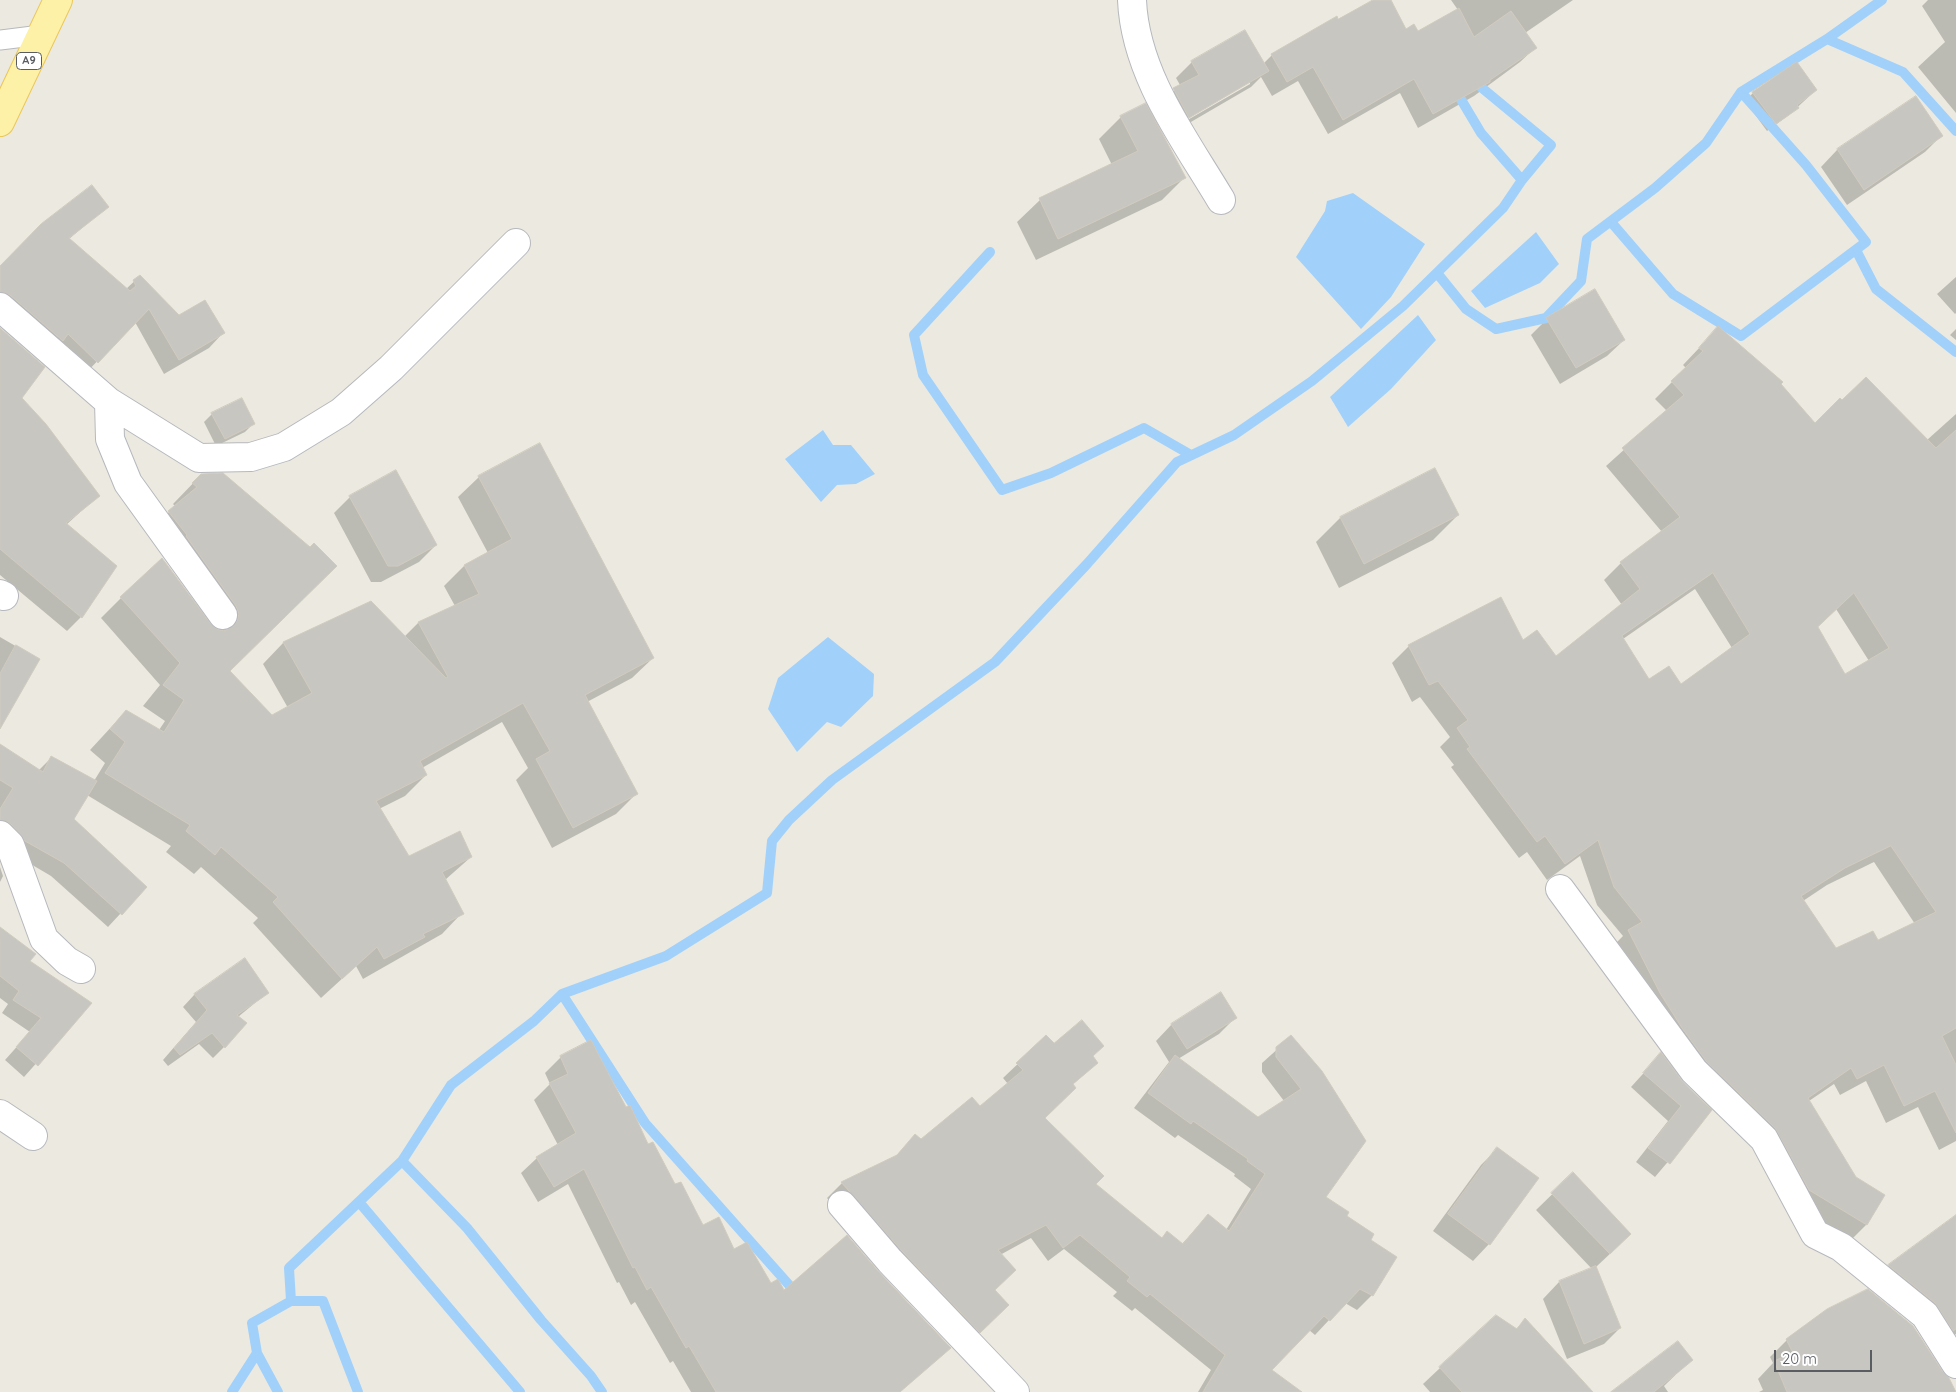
<!DOCTYPE html>
<style>
body{margin:0}
#map{position:relative;width:1956px;height:1392px;overflow:hidden;background:#eceae0;font-family:Quicksand,sans-serif}
canvas{display:block}
.scale{position:absolute;left:1774px;top:1350px;width:98px;height:22px;box-sizing:border-box;border:2px solid #595c61;border-top:0;padding-left:6px;font-size:15px;line-height:18px;white-space:nowrap;color:#595c61;-webkit-text-stroke:4px #fff;paint-order:stroke}
</style>
<div id="map">
<canvas width="1956" height="1392"></canvas>
<div class="scale">20 m</div>
</div>
<script>
const g = document.querySelector('canvas').getContext('2d');
g.lineJoin = 'round';
function paint(path, color) { g.fillStyle = color; g.fill(path, 'evenodd'); }
function strokePath(path, color, width, dash) { g.strokeStyle = color; g.lineWidth = width; g.lineCap = dash ? 'butt' : 'round'; g.setLineDash(dash || []); g.stroke(path); }
function label(font, color, halo, rows, align = 'center') {
  g.font = font + ' Quicksand,sans-serif'; g.lineWidth = 4; g.setLineDash([]); g.textBaseline = 'middle'; g.strokeStyle = halo; g.fillStyle = color; for (const [text, x, y, turn = 0] of rows) {
    g.save(); g.translate(x, y); g.rotate((+turn || 0) * Math.PI / 180); g.textAlign = isNaN(turn) ? turn : align; if (halo) g.strokeText(text, 0, 0); g.fillText(text, 0, 0); g.restore();
  }
}
paint(new Path2D(`
 M1353,193L1425,244L1391,297L1361,329L1296,257L1325,211L1327,201Z
 M1536,232L1559,264L1540,283L1485,308L1471,291Z
 M1418,315L1436,340L1391,389L1348,427L1330,397Z
 M823,430L833,445H851L875,474L856,484L837,485L821,502L785,459Z
 M828,637L874,674L873,696L841,727L827,722L797,752L768,709L778,678Z`), '#a1d1fb');
paint(new Path2D(`
 M1375,0H1389L1406,30L1417,33L1458,10L1451,0H1573L1525,33L1535,48L1520,62L1474,96L1418,128L1400,93L1328,134L1298,81L1272,96L1261,77L1251,87L1172,133L1158,106L1180,85L1176,78L1192,62L1263,64L1272,55L1336,18L1338,21ZM1250,81V84L1184,122L1183,120Z
 M1928,0H1956V113L1918,67L1945,42L1922,6Z
 M1816,90L1789,115L1767,131L1745,101L1753,93Z
 M1916,98L1941,136L1925,152L1847,205L1821,167L1837,150Z
 M1121,117L1185,177L1162,200L1036,260L1017,222L1040,200L1112,165L1099,139Z
 M108,206L69,239L126,289L140,276L179,316L223,333L209,348L164,374L135,322L83,376L0,313V268Z
 M1956,277V313L1955,314L1937,294Z
 M1547,319L1624,340L1607,356L1560,384L1531,335Z
 M1718,328L1780,384L1815,425L1927,440L1956,414V1141L1939,1150L1918,1107L1886,1123L1866,1081L1840,1095L1834,1084L1809,1101L1855,1178L1883,1196L1866,1225L1849,1242L1792,1207L1761,1149L1611,948L1623,936L1597,905L1580,856L1547,880L1527,852L1519,858L1451,767L1454,765L1440,747L1450,737L1420,697L1412,702L1392,663L1409,646L1522,642L1556,658L1622,605L1604,580L1621,563L1662,532L1606,466L1667,411L1655,399L1686,368L1683,365ZM1695,589L1732,648L1680,685L1649,680L1623,639ZM1836,609L1869,661L1844,676L1817,627ZM1874,862L1915,924L1878,942L1836,950L1803,901L1827,885Z
 M0,329L21,398L98,496L66,525L81,617L67,631L0,575Z
 M1956,329V340L1950,335Z
 M212,414L253,424L245,432L216,446L204,422Z
 M1434,469L1458,515L1433,540L1339,588L1316,542L1340,518Z
 M201,475L310,549L229,672L272,717L288,708L263,664L283,643L371,603L404,637L418,623L455,606L444,586L464,566L488,553L458,497L479,477L653,658L632,678L587,702L636,794L616,814L552,848L516,780L528,768L502,722L422,768L426,775L405,796L379,809L408,858L471,857L445,880L462,913L442,934L363,979L356,966L321,998L253,923L258,918L201,867L194,874L166,852L171,846L87,795L72,819L145,887L108,927L51,876L12,853L0,838V746L38,771L51,758L94,781L105,763L90,750L126,711L159,730L165,721L143,706L160,685L101,618L121,598L210,625L218,631L148,533L175,506L173,504Z
 M350,497L436,545L419,562L381,582H371L334,513Z
 M0,637L38,659L0,727Z
 M0,867L3,876L0,882Z
 M0,929L29,962L90,1003L24,1077L5,1060L30,1032L2,1013L8,1004L0,998Z
 M245,960L267,993L238,1017L224,1047L213,1058L199,1044L168,1066L163,1060L196,1022L183,1007L194,995Z
 M1236,1017L1219,1034L1178,1059L1258,1118L1284,1101L1262,1072V1063L1291,1037L1325,1197L1369,1240L1395,1257L1372,1295L1357,1310L1345,1303L1315,1335L1309,1330L1270,1370L1297,1392H1198L1211,1370L1135,1308L1132,1311L1113,1296L1117,1292L1064,1249L1048,1261L1031,1238L1000,1255L994,1290L993,1320L965,1346L887,1265L827,1198L842,1183L894,1158L915,1136L921,1141L979,1108L1008,1084L1003,1078L1046,1037L1053,1045L1092,1057L1097,1063L1072,1085L1043,1118L1094,1184L1161,1239L1167,1232L1182,1244L1208,1215L1226,1230L1251,1189L1234,1176L1235,1174L1178,1135L1175,1138L1134,1108L1169,1062L1156,1041L1172,1024Z
 M1661,1054L1682,1083L1711,1111L1655,1177L1636,1162L1668,1121L1631,1087Z
 M561,1057L625,1109L702,1227L734,1250L771,1285L783,1292L878,1273L949,1348L900,1392H691L673,1361L670,1363L635,1302L631,1305L619,1282L617,1283L568,1184L538,1202L521,1173L537,1158L558,1145L534,1100L550,1084L545,1073Z
 M1497,1149L1537,1178L1489,1244L1473,1261L1433,1231L1481,1165Z
 M1573,1174L1613,1251L1596,1267L1620,1328L1604,1344L1567,1359L1543,1299L1559,1282L1592,1269L1536,1210Z
 M1951,1221L1956,1228V1334L1936,1347L1918,1320L1872,1283L1889,1266Z
 M1525,1320L1591,1392H1430L1423,1384L1440,1368L1516,1329Z
 M1787,1340L1955,1392H1759L1763,1390L1758,1379L1773,1363L1770,1357Z
 M1691,1360L1664,1386L1668,1392H1613Z`), '#0003');
strokePath(new Path2D(`
 M1827,39L1903,72L1956,131
 M1475,76L1482,88L1551,145L1522,180
 M1611,222L1673,294L1741,336L1866,242L1806,165L1741,92
 M1856,250L1876,289L1956,352
 M990,252L914,335L923,375L1002,490L1051,473L1144,428L1191,455
 M1437,273L1466,309L1496,329L1546,318L1581,281L1587,239L1655,188L1706,143L1741,92L1827,39L1882,0
 M562,994L645,1123L798,1295
 M402,1161L467,1228L541,1320L591,1376L602,1392
 M359,1202L520,1392
 M291,1301H323L358,1392
 M257,1353L278,1392
 M232,1392L257,1353L252,1323L291,1301L289,1268L402,1161L451,1085L534,1021L562,994L666,956L767,893L772,841L789,820L832,780L995,662L1087,564L1177,462L1234,435L1312,381L1403,306L1503,208L1522,180L1481,133L1453,86`), '#a1d1fb', 10);
const building = new Path2D(`
 M1373,0H1391L1406,29L1414,24L1418,31L1459,8L1474,37L1511,11L1537,48L1490,80V82L1433,114L1414,79L1343,120L1313,67L1287,82L1271,54L1337,16L1338,19Z
 M1245,30L1269,71L1189,118L1173,88L1199,75L1191,61Z
 M1797,62L1817,90L1797,105L1799,108L1776,124L1752,92Z
 M1916,96L1943,136L1864,190L1837,149Z
 M1146,103L1186,178L1058,239L1039,198L1138,151L1120,116Z
 M92,185L109,207L69,238L130,291L136,286L133,280L140,275L179,315L205,300L225,333L179,360L149,309L98,363L68,334L63,341L10,295L0,292V266L41,224Z
 M1595,289L1625,340L1576,368L1546,318Z
 M1718,326L1783,382L1781,384L1815,423L1840,398L1842,400L1866,377L1936,448L1956,430V1028L1942,1036L1956,1065V1133L1935,1091L1904,1106L1884,1065L1857,1079L1851,1068L1808,1098L1856,1177L1885,1195L1867,1225L1809,1190L1775,1128L1706,1061L1682,1028L1660,993L1628,930L1642,922L1614,887L1598,840L1565,864L1545,836L1537,842L1467,749L1470,747L1457,728L1468,720L1438,681L1429,685L1408,645L1501,597L1523,640L1537,630L1556,656L1640,589L1620,562L1680,517L1622,448L1684,395L1671,381L1703,351L1699,348ZM1713,573L1750,634L1681,684L1669,666L1649,679L1622,636ZM1854,593L1889,648L1845,674L1818,627ZM1891,846L1936,912L1878,940L1873,931L1836,948L1801,896L1845,868Z
 M0,328L45,367L22,398L46,424L100,496L66,523L117,566L82,618L0,549Z
 M242,398L255,424L225,439L211,413Z
 M540,443L654,658L585,695L638,794L573,828L536,759L550,751L523,703L420,761L427,775L376,801L409,856L460,831L472,857L442,872L464,914L423,934L425,937L384,959L377,947L342,979L273,902L278,897L221,847L215,855L186,831L190,825L105,773L125,742L110,729L126,710L164,732L184,700L163,685L180,663L120,597L162,558L211,624L217,629L224,631L232,627L237,621L239,614L236,606L186,536L187,535L168,511L197,487L192,483L201,474L223,473L310,547L314,543L337,566L230,671L272,715L312,693L283,642L371,601L446,678L448,677L418,622L479,594L464,565L512,539L478,476Z
 M1435,468L1459,515L1364,564L1340,517Z
 M396,470L437,545L398,566H388L349,496Z
 M16,645L40,659L0,729V674Z
 M0,744L43,772L51,756L97,781L74,819L147,887L122,915L64,863L25,841L11,824L0,820V809L13,788L0,780Z
 M0,927L36,954L30,961L92,1003L38,1066L16,1047L41,1018L13,1000L19,991L0,976Z
 M245,958L269,993L237,1015L247,1023L225,1048L212,1033L180,1055L174,1048L207,1010L194,994Z
 M1221,992L1237,1018L1187,1049L1171,1024Z
 M1082,1020L1104,1046L1093,1056L1098,1063L1073,1084L1076,1088L1045,1118L1104,1176L1096,1184L1162,1238L1167,1231L1183,1244L1208,1214L1229,1231L1265,1174L1247,1161L1248,1159L1193,1121L1191,1124L1148,1093L1175,1055L1258,1117L1301,1089L1276,1057V1047L1291,1035L1322,1071L1366,1141L1326,1197L1349,1212L1347,1216L1374,1234L1371,1240L1397,1257L1373,1296L1360,1289L1330,1321L1324,1316L1272,1370L1302,1392H1203L1225,1355L1150,1294L1147,1297L1127,1281L1130,1277L1080,1235L1063,1248L1046,1225L998,1250L1016,1270L995,1290L1009,1305L980,1333L902,1251L841,1182L897,1155L915,1134L921,1139L972,1097L980,1106L1023,1070L1016,1063L1046,1035L1054,1043Z
 M591,1040L626,1107L630,1105L648,1144L653,1142L675,1184L681,1182L703,1225L719,1217L734,1249L747,1242L771,1283L778,1279L784,1290L847,1235L879,1272L951,1348L900,1392H716L689,1346L686,1348L651,1287L647,1290L635,1267L633,1268L584,1169L554,1187L536,1157L576,1133L549,1083L568,1074L560,1056Z
 M1661,1052L1683,1082L1712,1110L1670,1164L1648,1148L1681,1106L1643,1073Z
 M1497,1147L1539,1178L1490,1245L1448,1214Z
 M1573,1172L1631,1234L1610,1254L1551,1193Z
 M1956,1215V1329L1953,1331L1935,1303L1888,1265Z
 M1596,1266L1621,1328L1584,1344L1559,1281Z
 M1868,1289L1913,1326L1943,1372L1949,1378L1956,1392H1787L1774,1361L1793,1353L1786,1339L1827,1309Z
 M1496,1315L1517,1329L1525,1318L1593,1392H1462L1439,1367Z
 M1678,1341L1693,1360L1654,1392H1611Z`);
paint(building, '#c8c6c0');
strokePath(building, '#d0cbbf', 1);
const service = new Path2D(`
 M0,40L41,35`);
const minor = new Path2D(`
 M1132,0C1135,74 1184,138 1221,200
 M0,307L109,402L199,458L251,457L284,447L341,412L391,368L516,243
 M109,402L110,439L128,483L223,615
 M0,594L4,596
 M0,835L10,845L44,939L67,961L81,969
 M1560,889L1694,1071L1764,1139L1815,1234L1841,1247L1925,1315L1956,1364
 M0,1114L33,1136
 M842,1205L890,1261L1015,1392`);
const primary = new Path2D(`
 M0,122L58,0`);
strokePath(service, '#b6b8bd', 21);
strokePath(minor, '#b6b8bd', 30);
strokePath(primary, '#ebc75a', 30);
strokePath(service, '#fff', 19);
strokePath(minor, '#fff', 28);
strokePath(primary, '#fcf1a6', 28);
for (const [x, y, w] of [
 [29,61,25]
]) { const box = new Path2D(); box.roundRect(x - w / 2, y - 8.5, w, 17, 4); g.fillStyle = '#fff'; g.fill(box); strokePath(box, '#595c61', 1); }
label('bold 11px', '#595c61', null, [
 ["A9",29,61]
]);
</script>
